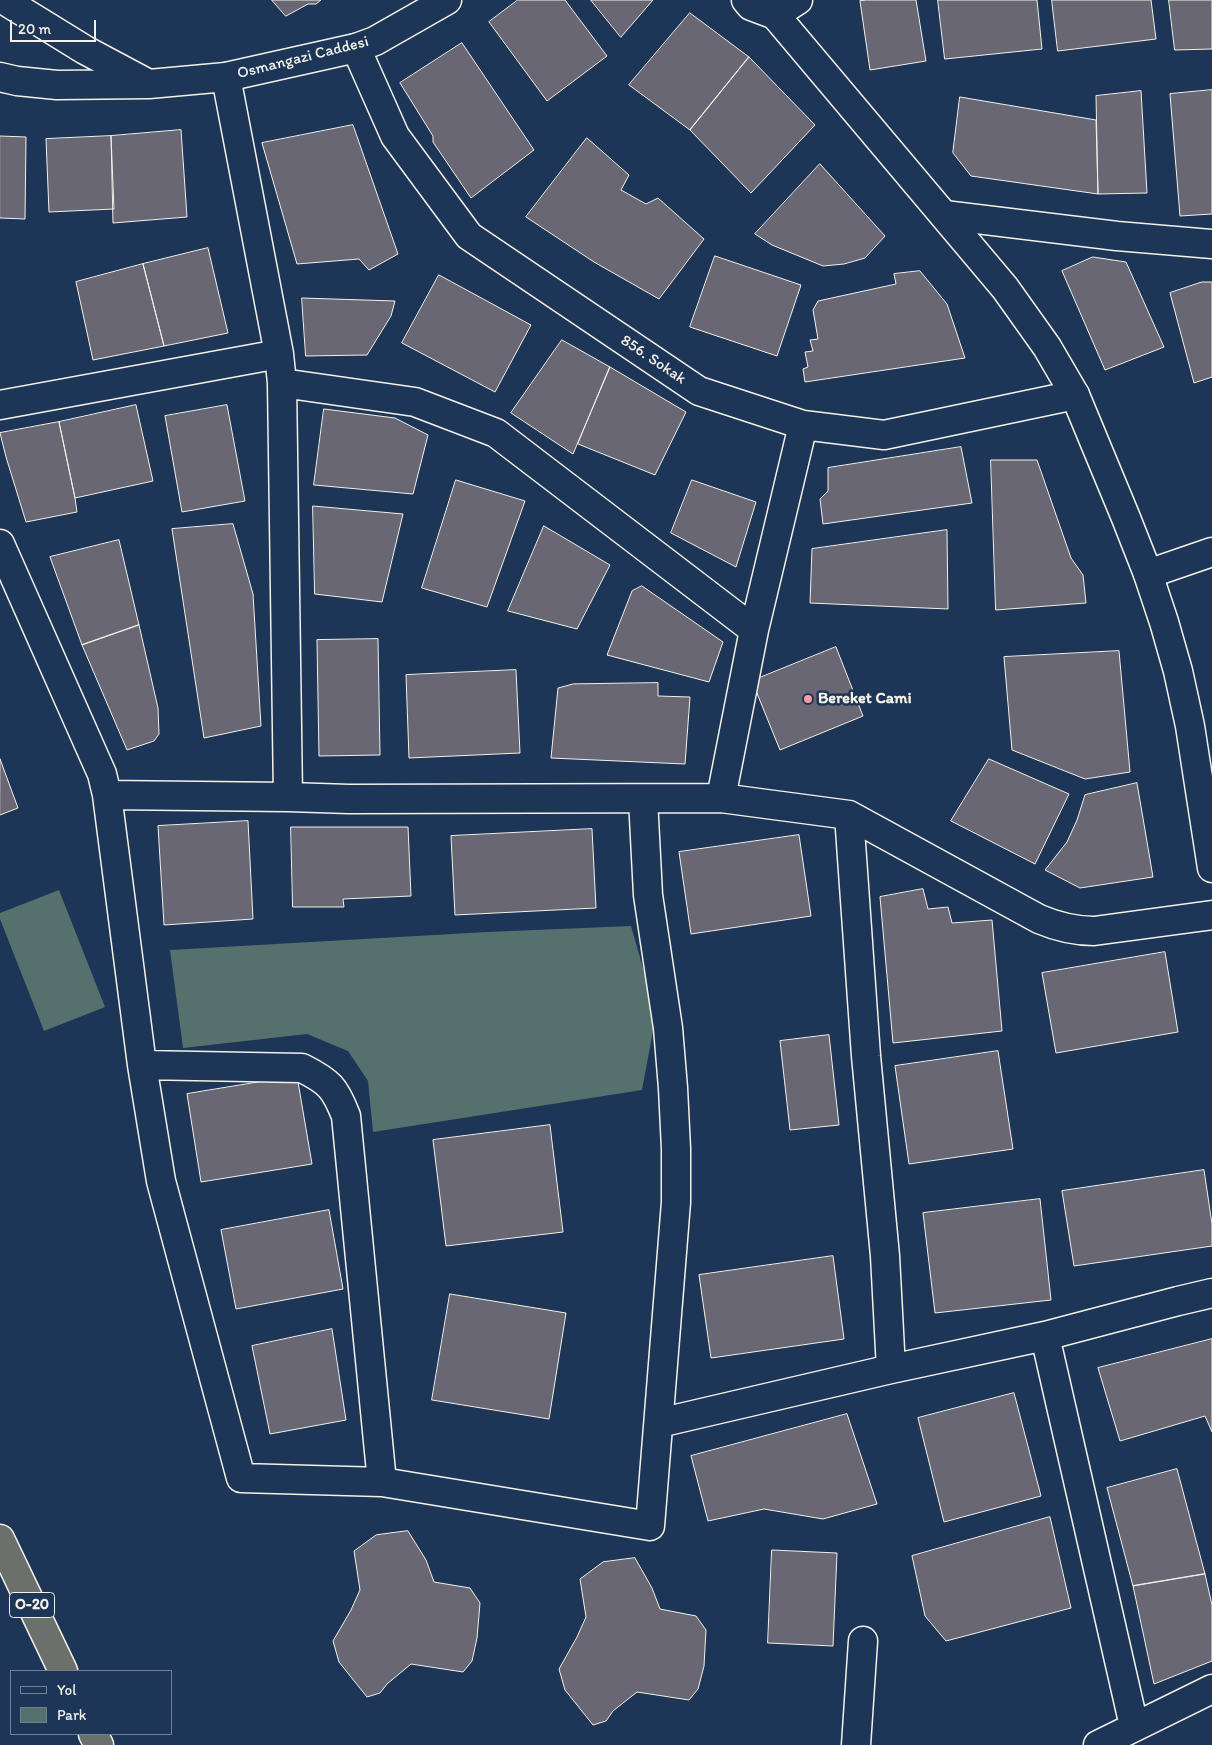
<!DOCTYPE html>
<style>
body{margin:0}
#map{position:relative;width:1212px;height:1745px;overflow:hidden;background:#1d3557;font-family:Itim,sans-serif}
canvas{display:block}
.legend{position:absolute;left:10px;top:1670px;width:162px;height:65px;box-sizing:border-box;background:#1d3557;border:1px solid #738091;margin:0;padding:6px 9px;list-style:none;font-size:15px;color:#f4f1e8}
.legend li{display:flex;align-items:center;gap:10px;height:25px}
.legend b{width:25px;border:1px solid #738091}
.scale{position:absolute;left:10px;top:20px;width:86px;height:22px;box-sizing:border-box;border:2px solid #f4f1e8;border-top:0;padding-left:6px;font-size:15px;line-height:18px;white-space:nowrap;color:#f4f1e8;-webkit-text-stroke:4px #1d3557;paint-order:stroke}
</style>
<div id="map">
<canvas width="1212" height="1745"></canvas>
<ul class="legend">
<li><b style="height:6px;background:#1d3557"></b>Yol</li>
<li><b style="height:14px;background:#56706d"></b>Park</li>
</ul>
<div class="scale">20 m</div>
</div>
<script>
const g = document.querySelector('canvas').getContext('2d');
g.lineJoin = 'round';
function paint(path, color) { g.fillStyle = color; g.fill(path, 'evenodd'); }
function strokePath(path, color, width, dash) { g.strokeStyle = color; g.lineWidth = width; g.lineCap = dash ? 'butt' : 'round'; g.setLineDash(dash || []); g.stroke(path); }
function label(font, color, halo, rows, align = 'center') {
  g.font = font + ' Itim,sans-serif'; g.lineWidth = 5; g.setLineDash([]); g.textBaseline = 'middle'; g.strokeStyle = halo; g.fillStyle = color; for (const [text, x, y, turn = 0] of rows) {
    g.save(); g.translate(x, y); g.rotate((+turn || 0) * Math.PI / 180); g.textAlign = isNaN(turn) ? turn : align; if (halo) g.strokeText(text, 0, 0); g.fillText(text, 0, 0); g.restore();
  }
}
paint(new Path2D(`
 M59,890L105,1007L44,1031L0,919V913Z
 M631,926L645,975L658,1004L642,1090L373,1132L368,1081L348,1051L307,1034L183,1048L170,950L487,932Z`), '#56706d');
const building = new Path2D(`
 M272,0H321L316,4H308L286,16Z
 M518,0H565L607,56L547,101L489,22Z
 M591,0H653L621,37Z
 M867,0H916L926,61L870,70L860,1Z
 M938,0H1037L1042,49L945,59Z
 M1052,0H1151L1156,39L1058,51Z
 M1169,0H1212V49L1175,50Z
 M690,13L749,57L690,130L629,85Z
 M462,43L534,150L471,198L433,142V136L400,83Z
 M749,57L815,125L751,193L690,130Z
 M1212,90V214L1180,216L1170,94Z
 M1141,91L1147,193L1098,194L1096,96Z
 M960,97L1096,120L1098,194L971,176L953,153Z
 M353,125L398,254L369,270L359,259L297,264L262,143Z
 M181,130L187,217L113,223L111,136Z
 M0,136L26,137L25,219L0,218Z
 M111,136L114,209L49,212L46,139Z
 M587,138L629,175L621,190L646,204L658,198L704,239L659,299L594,262L526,217Z
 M820,164L885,236L865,258L844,264L823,266L772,245L755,234Z
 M208,248L228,333L164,346L143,264Z
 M715,256L801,285L777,356L690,327Z
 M1093,257L1126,262L1164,347L1105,370L1062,271Z
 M143,264L164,346L93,360L76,282Z
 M920,271L947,304L965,358L805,382L803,369L808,367L805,352L813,351L810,340L818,339L813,310L818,301L896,284L894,274Z
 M439,275L531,325L495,392L402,343Z
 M1202,282H1212V377L1194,383L1170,293Z
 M302,298L395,301L391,316L367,355L306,356Z
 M562,340L610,367L573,454L511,413Z
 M610,367L686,412L655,475L578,444Z
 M136,405L153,481L75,498L59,422Z
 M227,405L245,501L182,512L165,416Z
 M324,409L395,418L428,435L413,494L314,485Z
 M59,422L75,498L77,512L26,522L6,457L0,433Z
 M961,447L972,503L823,524L820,499L828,491V468Z
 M991,460H1037L1071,558L1083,575L1086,603L996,610Z
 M456,480L525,501L487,607L422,588Z
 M692,480L756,502L736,567L671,533Z
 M313,506L403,514L382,602L315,594Z
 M233,524L253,594L261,726L204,738L172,529Z
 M544,526L610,565L577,629L508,611Z
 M947,530L948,609L810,603L812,549Z
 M119,540L139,625L82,645L50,557Z
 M642,586L723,642L709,682L607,655L632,591Z
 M139,625L158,708L159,734L154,741L127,750L82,645Z
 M378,639L380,755L319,756L317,640Z
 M836,647L863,716L780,750L752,681Z
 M1119,651L1130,772L1085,779L1012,750L1004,657Z
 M516,670L520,753L409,758L406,675Z
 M658,683V696L690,697L685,764L551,758L558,688L573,684Z
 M0,759L18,808L0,815Z
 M989,759L1069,794L1035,864L951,821Z
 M1137,783L1153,877L1080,888L1045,870L1067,842L1077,820L1085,795Z
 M248,821L253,919L164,925L158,826Z
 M291,827H408L411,896L343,899L344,907H293Z
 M592,829L596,908L455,915L451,836Z
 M799,835L811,916L691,934L679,852Z
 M923,889L928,909L948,907L952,923L992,920L1002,1031L893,1043L880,897Z
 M1165,952L1178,1032L1056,1053L1042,973Z
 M829,1035L839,1125L790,1130L780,1041Z
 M998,1051L1013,1149L909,1164L895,1066Z
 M297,1076L312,1164L201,1182L187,1094Z
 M550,1125L563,1232L446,1246L433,1140Z
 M1204,1170L1212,1224V1246L1074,1266L1062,1191Z
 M1040,1199L1051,1300L935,1313L923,1213Z
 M329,1210L343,1289L236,1309L221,1230Z
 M833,1256L844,1339L711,1358L699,1275Z
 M450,1294L566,1313L549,1419L432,1400Z
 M332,1329L346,1420L270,1434L252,1346Z
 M1212,1339V1432L1205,1416L1120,1441L1098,1368Z
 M1014,1393L1041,1496L944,1522L918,1418Z
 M847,1414L877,1504L823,1519L764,1509L708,1521L691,1456Z
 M1177,1469L1205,1574L1133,1586L1107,1488Z
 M1050,1517L1071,1608L946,1641L925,1616L912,1556Z
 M408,1531L426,1560L434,1582L470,1588L480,1603L477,1638L472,1661L463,1672L411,1664L387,1684L380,1693L367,1697L339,1662L333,1641L351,1610L360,1590L354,1551L376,1535Z
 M772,1550L837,1553L833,1646L768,1643Z
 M635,1558L652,1588L660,1609L696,1616L706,1630L704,1666L698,1689L689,1700L637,1692L613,1711L606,1721L593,1725L565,1690L559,1669L577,1637L586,1617L580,1579L603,1562Z
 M1205,1574L1212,1605V1661L1154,1684L1133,1586Z`);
paint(building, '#696773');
strokePath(building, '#f4f1e8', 1);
const street = new Path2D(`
 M775,15L798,0
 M356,48L395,136L469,236L699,391L803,425L884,435L1075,395
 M226,77L279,354L282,383L288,797
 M944,215L1117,236L1212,244
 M282,383L415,402L496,433L754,630
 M0,405L279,354
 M0,544L90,747L102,774L107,795L142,1065L161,1181L241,1478L382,1482L650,1526L676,1202V1149L673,1088L668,1028L648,895L643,799
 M1148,574L1212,552
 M107,795L288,797L349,799L721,798L849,815L1039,919C1058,927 1074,931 1094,931L1212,915
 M721,798L754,630L803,425
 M849,815L866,1056L885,1256L891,1369
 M142,1065L302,1068C330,1082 335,1088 346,1116L382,1482
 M1045,1336L1134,1726
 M659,1423L891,1369L1045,1336L1178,1301L1212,1293
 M856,1745L863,1641
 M1098,1745L1212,1689`);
const secondary = new Path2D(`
 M4,0L85,50L145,82
 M746,0L751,6L775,15
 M773,0L775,15L1005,288L1047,347L1075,395L1126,518L1148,574L1164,622L1178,671L1190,726L1212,868
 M0,77L17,81L57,85L149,84L226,77L356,48L375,41L447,0`);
const highway = new Path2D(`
 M0,1539L63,1671
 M93,1734L99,1745`);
strokePath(street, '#f4f1e8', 31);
strokePath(secondary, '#f4f1e8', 31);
strokePath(highway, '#f4f1e8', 31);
strokePath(street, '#1d3557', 28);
strokePath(secondary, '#1d3557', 28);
strokePath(highway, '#6b706d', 28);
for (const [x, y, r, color] of [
 [808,699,5,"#ff9aa2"]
]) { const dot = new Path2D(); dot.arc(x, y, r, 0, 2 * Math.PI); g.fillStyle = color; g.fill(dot); strokePath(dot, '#1d3557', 2); }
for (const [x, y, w] of [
 [32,1605,45]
]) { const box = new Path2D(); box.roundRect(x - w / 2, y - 12.5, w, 25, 4); g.fillStyle = '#1d3557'; g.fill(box); strokePath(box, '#f4f1e8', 1); }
label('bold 15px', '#f4f1e8', null, [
 ["O-20",32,1605]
]);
label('16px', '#f4f1e8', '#1d3557', [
 ["Osmangazi Caddesi",303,58,-14],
 ["856. Sokak",653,360,34]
]);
label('bold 16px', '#f4f1e8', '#1d3557', [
 ["Bereket Cami",818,699]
], 'left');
</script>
